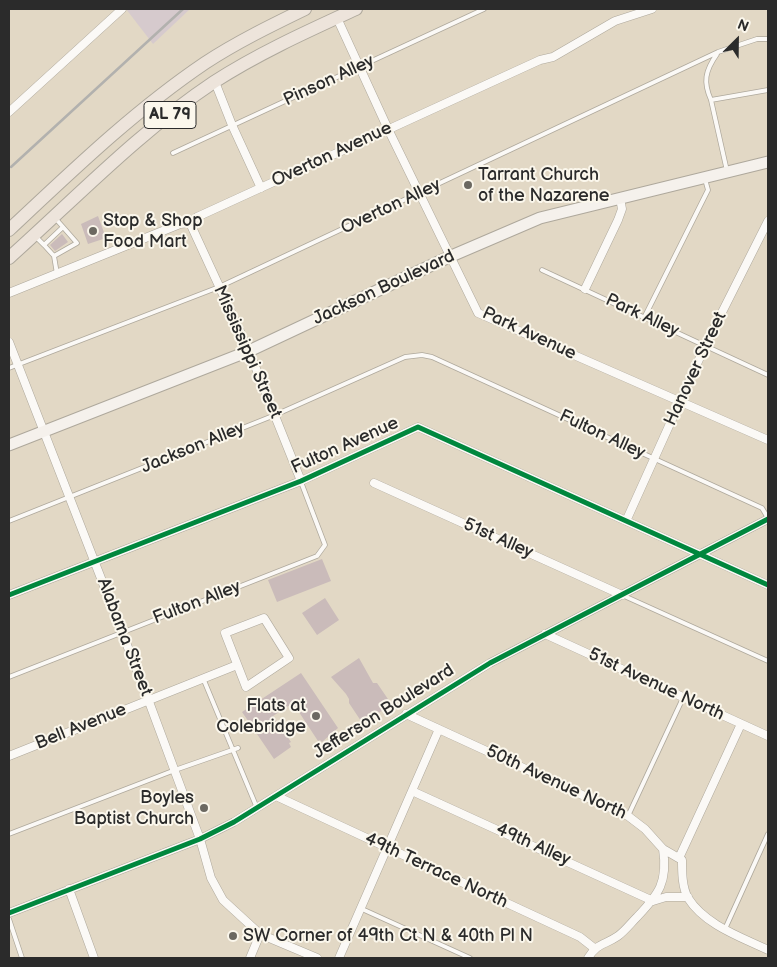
<!DOCTYPE html>
<style>
body{margin:0}
#map{position:relative;width:777px;height:967px;overflow:hidden;background:#e2d8c5;font-family:"Balsamiq Sans",sans-serif}
canvas{display:block}
.frame{position:absolute;inset:0;border:10px solid #2b2b2b;pointer-events:none}
.north{position:absolute;left:712px;top:15px;width:50px;height:50px;-webkit-text-stroke:4px #fbf7ec;paint-order:stroke;rotate:23deg;font-size:14px;font-weight:700;line-height:20px;text-align:center;color:#2b2b2b}
.north::after{content:'';display:block;margin:auto;width:18px;height:22px;background:#2b2b2b;clip-path:polygon(50% 0,100% 100%,50% 72%,0 100%)}
</style>
<div id="map">
<canvas width="777" height="967"></canvas>
<div class="frame"></div>
<div class="north">N</div>
</div>
<script>
const g = document.querySelector('canvas').getContext('2d');
g.lineJoin = 'round';
function paint(path, color) { g.fillStyle = color; g.fill(path, 'evenodd'); }
function strokePath(path, color, width, dash) { g.strokeStyle = color; g.lineWidth = width; g.lineCap = dash ? 'butt' : 'round'; g.setLineDash(dash || []); g.stroke(path); }
function label(font, color, halo, rows, align = 'center') {
  g.font = font + ' "Balsamiq Sans",sans-serif'; g.lineWidth = 4; g.setLineDash([]); g.textBaseline = 'middle'; g.strokeStyle = halo; g.fillStyle = color; for (const [text, x, y, turn = 0] of rows) {
    g.save(); g.translate(x, y); g.rotate((+turn || 0) * Math.PI / 180); g.textAlign = isNaN(turn) ? turn : align; if (halo) g.strokeText(text, 0, 0); g.fillText(text, 0, 0); g.restore();
  }
}
paint(new Path2D(`
 M126,9H190L153,44Z`), '#d6cacd');
paint(new Path2D(`
 M98,216L106,238L88,244L81,224Z
 M62,234L68,242L55,251L50,245Z
 M322,559L331,581L277,602L268,580Z
 M325,598L339,620L317,635L302,613Z
 M359,658L373,683H377L390,702L389,706L365,722L361,721L349,703V699L346,694L331,677Z
 M301,673L338,728L322,742L320,740L318,741L293,703L273,716L291,742L289,743L291,747L274,759L242,712Z`), '#cabbba');
const lane = new Path2D(`
 M717,54C705,71 703,82 711,100L768,90
 M711,100L727,171
 M173,153L484,9
 M36,237L44,245L63,227L55,218
 M44,245L54,256L57,274
 M54,256L77,243L63,227
 M542,270L768,375
 M645,316L708,190L705,179
 M9,368L219,287L718,52L757,39H768
 M9,521L275,415L405,357L422,355L432,357L762,508L768,518
 M622,595L768,661
 M9,677L317,556L325,545L301,482
 M203,678L257,808
 M628,816L683,698
 M9,834L175,770L238,748
 M362,909L470,958
 M9,919L22,958
 M725,929L768,834`);
const street = new Path2D(`
 M337,18L388,129L478,313L768,440
 M215,82L232,125L261,188
 M9,112L122,9
 M190,223L249,351L301,481
 M585,289L618,220L622,209L620,198
 M9,293L180,224L190,223L197,217L540,60L553,57L615,21L652,9
 M9,342L148,699L200,839L211,878L223,900L260,934L317,958
 M374,483L622,595
 M627,519L705,346L768,221
 M9,595L301,481L418,427L768,585
 M264,618L289,658L246,687L225,633Z
 M545,634L768,736
 M406,714L628,816L645,829L663,849L682,860C682,872 682,887 688,898C705,925 741,937 768,950
 M9,756L237,665
 M412,791L653,901L666,897H688
 M276,796L580,937L594,948
 M679,858L741,724
 M69,889L94,958
 M9,913L200,839L234,822L490,663L768,519
 M250,958L260,934
 M339,958L439,729
 M588,958C597,943 605,945 618,936C625,931 631,923 637,917C659,894 668,882 663,849`);
const secondary = new Path2D(`
 M9,445L249,351L449,257L540,218L768,162`);
const primary = new Path2D(`
 M9,230C72,171 134,111 205,63C237,42 272,25 305,9
 M9,258C76,198 139,132 214,82C259,53 308,31 356,9`);
strokePath(lane, '#aea89c', 5.5);
strokePath(street, '#aea89c', 9);
strokePath(secondary, '#aea89c', 13);
strokePath(primary, '#aea89c', 14);
strokePath(lane, '#fbf9f6', 4);
strokePath(street, '#fbf9f6', 8);
strokePath(secondary, '#f5f1ec', 11);
strokePath(primary, '#ede4db', 12);
strokePath(new Path2D(`
 M11,167L183,9`), '#b2b1ae', 2.5);
strokePath(new Path2D(`
 M9,595L301,481L418,427L768,585
 M9,913L200,839L234,822L490,663L768,519`), '#00873e', 5);
for (const [x, y, r, color] of [
 [468,185,5,"#6b6861"],
 [93,231,5,"#6b6861"],
 [316,716,5,"#6b6861"],
 [204,808,5,"#6b6861"],
 [233,936,5,"#6b6861"]
]) { const dot = new Path2D(); dot.arc(x, y, r, 0, 2 * Math.PI); g.fillStyle = color; g.fill(dot); strokePath(dot, '#fbf7ec', 2); }
for (const [x, y, w] of [
 [170,115,52]
]) { const box = new Path2D(); box.roundRect(x - w / 2, y - 13.5, w, 27, 4); g.fillStyle = '#fbf7ec'; g.fill(box); strokePath(box, '#2b2b2b', 1); }
label('bold 16px', '#2b2b2b', null, [
 ["AL 79",170,115]
]);
label('18px', '#2b2b2b', '#fbf7ec', [
 ["Pinson Alley",329,81,-25],
 ["Overton Avenue",332,155,-25],
 ["Overton Alley",391,207,-25],
 ["Jackson Boulevard",384,288,-25],
 ["Park Alley",642,316,25],
 ["Park Avenue",529,334,25],
 ["Mississippi Street",247,352,66],
 ["Hanover Street",696,369,-65],
 ["Fulton Alley",602,435,25],
 ["Fulton Avenue",345,446,-24],
 ["Jackson Alley",193,448,-22],
 ["51st Alley",498,539,24],
 ["Fulton Alley",197,603,-21],
 ["Alabama Street",124,637,69],
 ["51st Avenue North",656,685,25],
 ["Jefferson Boulevard",384,712,-32],
 ["Bell Avenue",81,727,-22],
 ["50th Avenue North",556,783,25],
 ["49th Alley",533,845,24],
 ["49th Terrace North",436,871,25]
]);
label('18px', '#2b2b2b', '#fbf7ec', [
 ["Tarrant Church",478,175],
 ["of the Nazarene",478,196],
 ["Stop & Shop",103,221],
 ["Food Mart",103,242],
 ["Flats at",306,706,"right"],
 ["Colebridge",306,727,"right"],
 ["Boyles",194,798,"right"],
 ["Baptist Church",194,819,"right"],
 ["SW Corner of 49th Ct N & 40th Pl N",243,936]
], 'left');
</script>
